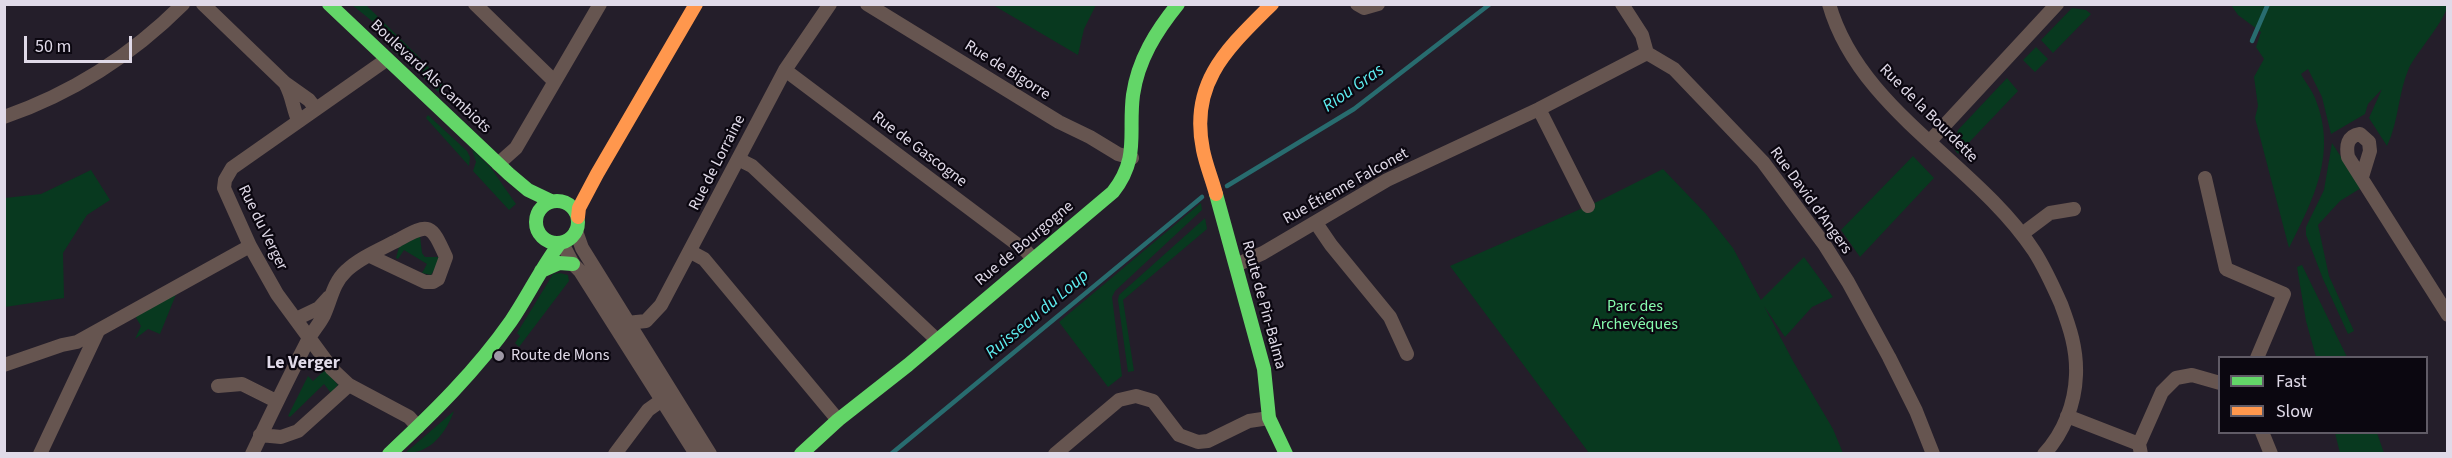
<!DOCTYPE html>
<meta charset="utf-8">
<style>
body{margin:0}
#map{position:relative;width:2452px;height:458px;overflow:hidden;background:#241e2a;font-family:"Source Sans 3",sans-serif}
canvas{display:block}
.frame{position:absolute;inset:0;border:6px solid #e0dae8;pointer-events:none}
.legend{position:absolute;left:2218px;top:356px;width:210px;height:78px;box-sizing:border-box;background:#0b0710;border:2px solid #605b66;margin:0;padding:8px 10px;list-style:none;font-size:18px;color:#e0dae8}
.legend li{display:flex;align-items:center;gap:12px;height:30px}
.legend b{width:30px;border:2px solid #605b66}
.scale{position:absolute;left:24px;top:36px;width:108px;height:27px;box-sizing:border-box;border:3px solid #e0dae8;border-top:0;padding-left:8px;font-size:18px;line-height:21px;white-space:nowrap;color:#e0dae8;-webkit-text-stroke:4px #0b0710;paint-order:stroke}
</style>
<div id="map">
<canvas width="2452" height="458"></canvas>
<div class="frame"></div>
<ul class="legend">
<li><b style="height:8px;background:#63d668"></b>Fast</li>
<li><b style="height:8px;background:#ff974d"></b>Slow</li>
</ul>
<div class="scale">50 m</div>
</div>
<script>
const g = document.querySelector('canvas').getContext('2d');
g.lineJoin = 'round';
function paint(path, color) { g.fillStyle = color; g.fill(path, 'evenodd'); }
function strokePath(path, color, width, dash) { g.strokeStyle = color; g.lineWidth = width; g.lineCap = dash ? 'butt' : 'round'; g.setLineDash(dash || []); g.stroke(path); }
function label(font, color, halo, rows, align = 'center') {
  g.font = font + ' "Source Sans 3",sans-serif'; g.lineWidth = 4.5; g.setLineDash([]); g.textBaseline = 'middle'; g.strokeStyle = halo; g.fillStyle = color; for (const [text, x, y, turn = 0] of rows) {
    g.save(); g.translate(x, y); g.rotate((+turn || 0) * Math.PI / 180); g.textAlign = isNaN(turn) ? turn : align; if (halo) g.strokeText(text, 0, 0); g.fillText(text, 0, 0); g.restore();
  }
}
paint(new Path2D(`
 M352,5H366L421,59L417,71L406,62L408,60L393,51L372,21Z
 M993,5H1096L1084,29L1078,55Z
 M2231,5H2447C2448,17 2416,53 2409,68C2398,93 2399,121 2387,146L2369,118L2382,89L2368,104L2365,114L2331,134L2322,97L2308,69L2301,74C2305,82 2312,90 2315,98C2338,153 2313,200 2289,248L2255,118L2258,106L2254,77L2264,59L2256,47L2261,32L2238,15Z
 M2072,8L2086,10L2091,14L2053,53L2041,40Z
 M2036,47L2048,59L2035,72L2023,60Z
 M425,63L444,85L438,92L421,75Z
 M2007,78L2018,91L1958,154L1954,149L1958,130Z
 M428,115L467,151L470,157L469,166L426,118Z
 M2332,143L2361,188L2340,201L2318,225L2329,276L2354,331L2348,334L2323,279L2306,235V227L2324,190Z
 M472,149L491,168L516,204L509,210L473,171L476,162Z
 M1913,156L1934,178L1860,257L1841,230Z
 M1663,169L1706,214L1733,248L1761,300L1804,257L1833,297L1812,307L1785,337L1764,306L1793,361L1833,429L1843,453H1589L1450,266L1599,201Z
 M91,170L110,200L87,215L63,253L64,298L5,307V198L41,194Z
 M1201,203L1202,210L1115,291L1112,297L1122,376L1108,387L1059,322Z
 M1205,218L1207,229L1123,300L1134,371L1128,372L1118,300L1119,295Z
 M420,236L422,253L425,257H438L439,262L431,275L422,273L427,264L404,250L398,259L396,258L399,247Z
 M2302,265L2347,357H2316L2306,321L2297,267Z
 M560,273L568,275L569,281L519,347L515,343L520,336L517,333L553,274Z
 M177,292L160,334L148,329L135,339L141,326L135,316Z
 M325,370L338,385L331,393L324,384L290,417L288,416L308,376L313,381Z
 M454,411C446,433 430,454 405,453Z
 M2335,433H2377L2384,453H2340Z`), '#08391f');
strokePath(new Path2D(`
 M2252,41L2268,4
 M1227,186L1354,109L1490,4
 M891,454L1202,197`), '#286c6f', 4.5);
strokePath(new Path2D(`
 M203,4L285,83L309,100L316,109
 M475,4L554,81
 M867,4L1059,122L1090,137L1118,154L1132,158
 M1357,4L1364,8L1378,4
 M1622,4L1642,35L1647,53L1674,69L1763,162L1824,244L1848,282L1889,357L1916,411L1933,454
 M1829,4C1859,110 1976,163 2034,251C2045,268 2053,286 2061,304C2070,328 2077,349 2076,375C2075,403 2064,433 2044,454
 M386,60L232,168L225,180L224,188L250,246L277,294L332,369L349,385L409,417L418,427
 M785,70L1026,251L1033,259
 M286,85C292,96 293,108 298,120
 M1539,109L1588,206
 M4,117C73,93 132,55 183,4
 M1930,141L2057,4
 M738,159L752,166L936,339
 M498,164L516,148L600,4
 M2362,177L2370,151L2369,142L2360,134C2347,136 2346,146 2348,157L2448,315
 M2205,178L2226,269L2284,294L2257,358
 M1316,223L1331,245L1390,317L1407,354
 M576,231L582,248L710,454
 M2022,234L2050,213L2074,209
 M562,243L573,264L580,271L696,454
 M691,252L704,259L838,420
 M1236,265L1263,253L1387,180L1539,109L1647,53
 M296,319L319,308L329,297
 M627,323L646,321L661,305L785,70L830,4
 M4,365L62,345L77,342L250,246
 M218,386L242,384L276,401
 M2067,416L2139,444
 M2262,432L2271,454
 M260,435L281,437L298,431L349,385
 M40,454L98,331
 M252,454C270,416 288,379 307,342C311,333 319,325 324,315C331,300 333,283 346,271C359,258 381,249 398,240C430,222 431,224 446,257L438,279L433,282H425L370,256
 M615,454L648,410L662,400
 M1055,454L1119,400L1136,396L1153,401L1179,435L1198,442L1208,441L1249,421L1269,418
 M2141,454L2139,444L2162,392L2176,378L2192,375L2220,383`), '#665550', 14);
strokePath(new Path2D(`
 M329,4L509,174L528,190L551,201
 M1216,194L1264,369L1269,418L1286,454
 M536 222a21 21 0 1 1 42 0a21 21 0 1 1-42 0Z
 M541,271L559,263L573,264
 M389,454C433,413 476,371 511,321C528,296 541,268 560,243
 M801,454L838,420L908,365L1113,192C1140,157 1128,134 1133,95C1138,60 1156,31 1178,4`), '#63d668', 14);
strokePath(new Path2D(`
 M1216,194C1212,179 1206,165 1203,150C1189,82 1228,48 1272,4
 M578,217L579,208L597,174L696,4`), '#ff974d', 14);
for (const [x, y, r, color] of [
 [499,356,6,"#9e98a6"]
]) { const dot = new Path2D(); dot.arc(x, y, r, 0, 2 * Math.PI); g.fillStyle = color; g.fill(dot); strokePath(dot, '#0b0710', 2); }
label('16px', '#e0dae8', '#0b0710', [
 ["Rue de Bigorre",1007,71,32],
 ["Boulevard Als Cambiots",430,77,43],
 ["Rue de la Bourdette",1928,114,45],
 ["Rue de Gascogne",919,150,37],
 ["Rue de Lorraine",718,163,-63],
 ["Rue Étienne Falconet",1346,187,-29],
 ["Rue David d'Angers",1810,201,54],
 ["Rue du Verger",262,228,64],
 ["Rue de Bourgogne",1025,244,-40],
 ["Route de Pin-Balma",1263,305,75]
]);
label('16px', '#87fcae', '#0b0710', [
 ["Parc des",1635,307],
 ["Archevêques",1635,325]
]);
label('16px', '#e0dae8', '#0b0710', [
 ["Route de Mons",511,356]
], 'left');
label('italic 18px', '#5eedf0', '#0b0710', [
 ["Riou Gras",1354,89,-35],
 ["Ruisseau du Loup",1038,315,-40]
]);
label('bold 18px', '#e0dae8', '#0b0710', [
 ["Le Verger",303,364]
]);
</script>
